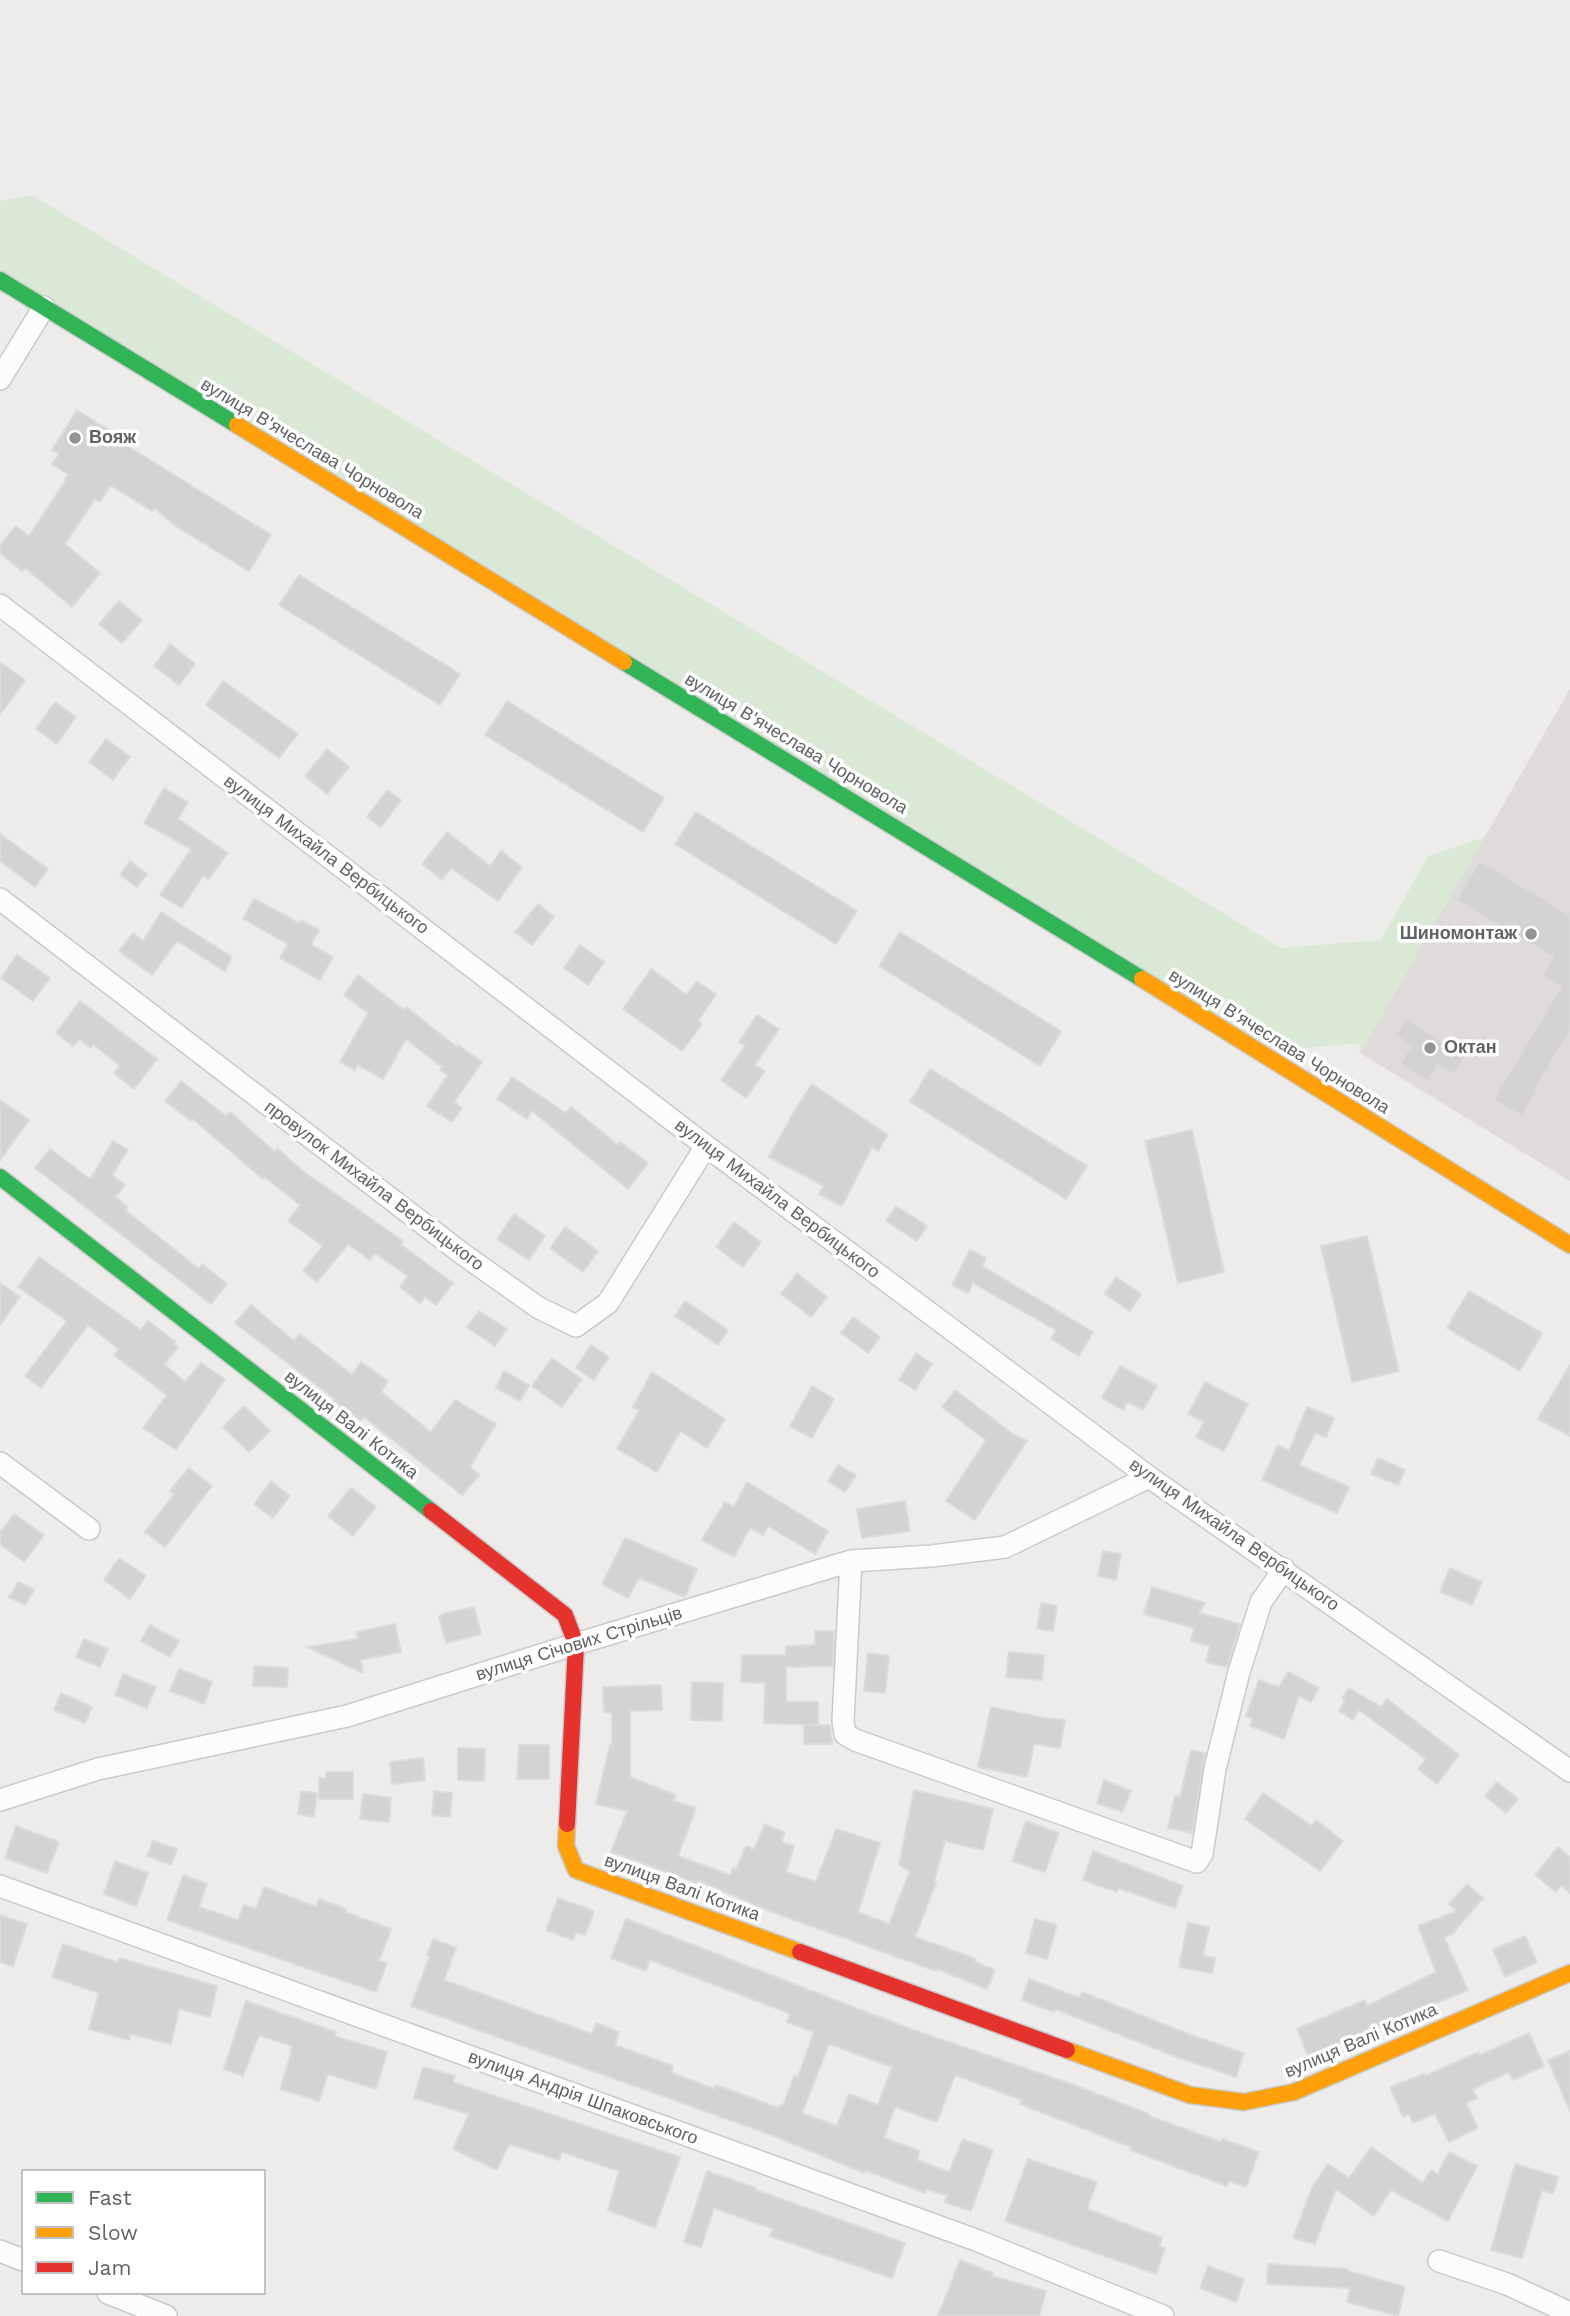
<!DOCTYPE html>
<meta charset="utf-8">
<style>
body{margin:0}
#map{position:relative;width:1570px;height:2316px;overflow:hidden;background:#eeecea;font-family:"Work Sans",sans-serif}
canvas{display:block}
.legend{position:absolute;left:21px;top:2169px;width:245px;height:126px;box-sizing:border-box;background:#fff;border:2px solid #bfc1c2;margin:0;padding:9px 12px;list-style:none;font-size:21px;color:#5f6366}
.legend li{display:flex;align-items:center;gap:14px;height:35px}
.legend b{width:35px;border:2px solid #bfc1c2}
</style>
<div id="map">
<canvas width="1570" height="2316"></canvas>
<ul class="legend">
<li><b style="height:9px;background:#30b455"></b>Fast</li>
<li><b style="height:9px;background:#ff9f0a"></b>Slow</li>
<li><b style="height:9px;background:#e5322d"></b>Jam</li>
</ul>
</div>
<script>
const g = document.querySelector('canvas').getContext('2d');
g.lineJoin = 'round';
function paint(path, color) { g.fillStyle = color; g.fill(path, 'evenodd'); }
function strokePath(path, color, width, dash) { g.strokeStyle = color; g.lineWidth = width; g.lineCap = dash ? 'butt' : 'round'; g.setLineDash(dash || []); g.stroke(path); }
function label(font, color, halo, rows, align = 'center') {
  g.font = font + ' "Work Sans",sans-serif'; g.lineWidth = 7; g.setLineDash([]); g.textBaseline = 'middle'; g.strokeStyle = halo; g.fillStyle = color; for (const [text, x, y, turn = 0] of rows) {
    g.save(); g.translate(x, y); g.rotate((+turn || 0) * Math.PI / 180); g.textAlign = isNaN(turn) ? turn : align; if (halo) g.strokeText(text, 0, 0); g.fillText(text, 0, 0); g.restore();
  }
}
paint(new Path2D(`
 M1570,689V1181L1360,1053Z`), '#dedbda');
paint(new Path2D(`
 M32,195L1281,948L1381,940L1428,856L1485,837L1360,1053L1359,1044H1349L1262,1052L0,280V201Z`), '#dae8d6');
const building = new Path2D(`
 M77,410L118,436L116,439L271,535L249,571L177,527L154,508L152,511L110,485L100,502L95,499L65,544L100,573L72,607L25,568L22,571L0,553V545L16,526L29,536L66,480L65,479L68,474L52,464L59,454L52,450Z
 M299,575L460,674L440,705L279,605Z
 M119,601L142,620L122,643L99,624Z
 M170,644L195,664L179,685L154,666Z
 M0,662L25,680L0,715Z
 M223,681L298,734L279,758L206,705Z
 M507,701L664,798L643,832L485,735Z
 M55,702L76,717L57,744L36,729Z
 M106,739L130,757L113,780L89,762Z
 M327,749L349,767L327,794L305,776Z
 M164,788L188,802L178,819L228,853L209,879L203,875L182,908L160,895L191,849L144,823Z
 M387,790L401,800L381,827L367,817Z
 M696,812L857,911L836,944L675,844Z
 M447,832L490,866L501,851L522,867L498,901L451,868L442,880L422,864Z
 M0,834L48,869L35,887L0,861Z
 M130,861L147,874L137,887L120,875Z
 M1480,861L1570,915V1031L1535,1089L1537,1091L1522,1116L1493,1100L1561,987L1542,976L1553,957L1456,900Z
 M254,899L299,923L301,920L319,930L311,945L333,957L320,980L280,958L288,944L243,919Z
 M538,904L554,917L532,945L515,932Z
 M161,912L232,957L225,971L177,941L152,975L119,951L133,933L143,941Z
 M900,932L1061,1031L1040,1066L879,966Z
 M580,945L604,962L588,985L564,968Z
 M17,955L50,978L33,1001L1,978Z
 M651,969L687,995L696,981L716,994L698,1021L702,1024L682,1051L623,1009Z
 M358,975L404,1010L406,1007L457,1047L458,1045L482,1062L454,1102L462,1108L452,1122L427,1106L448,1075L440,1070L442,1067L406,1039L383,1079L358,1065L355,1070L340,1062L368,1013L344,995Z
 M80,1001L157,1059L134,1089L114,1073L120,1066L93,1044L91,1048L79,1039L73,1046L56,1033Z
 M757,1015L779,1029L755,1065L765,1071L746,1098L721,1080L745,1046L739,1042Z
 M1406,1018L1466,1056L1454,1074L1438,1064L1428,1081L1400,1063L1411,1046L1395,1035Z
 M930,1069L1087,1166L1066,1199L910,1102Z
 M512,1077L566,1113L571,1107L618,1145L620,1142L648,1163L628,1189L532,1111L527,1119L497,1099Z
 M181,1081L226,1116L230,1112L275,1152L277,1148L304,1172L403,1241L401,1245L453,1283L436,1305L425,1297L420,1303L400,1287L408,1276L375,1253L370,1260L348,1244L317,1282L303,1271L323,1246L288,1221L300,1205L265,1177L263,1179L193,1119L191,1121L165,1101Z
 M812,1084L888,1135L878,1151L872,1147L842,1206L819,1194L824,1186L769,1157L796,1108Z
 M0,1100L29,1120L0,1160Z
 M1192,1130L1224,1272L1178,1283L1145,1141Z
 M113,1141L128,1150L112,1175L125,1185L115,1197L128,1207L125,1210L199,1269L202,1264L227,1284L211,1304L35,1168L50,1149L90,1179Z
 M896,1206L927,1226L917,1241L886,1221Z
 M514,1214L545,1236L529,1260L497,1239Z
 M734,1222L761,1242L743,1267L716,1247Z
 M565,1227L598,1251L583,1272L550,1248Z
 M1367,1236L1399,1371L1352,1382L1321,1246Z
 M970,1250L986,1258L982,1266L1093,1332L1079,1356L1051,1339L1056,1330L973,1283L968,1293L952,1285Z
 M39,1257L141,1330L148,1321L176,1342L174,1344L178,1347L164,1364L185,1382L201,1363L225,1379L176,1450L143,1428L167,1395L114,1355L119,1349L88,1325L41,1388L25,1376L67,1321L18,1287Z
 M797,1273L827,1297L811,1317L781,1294Z
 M1116,1277L1141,1294L1130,1311L1105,1294Z
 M0,1283L20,1297L0,1325Z
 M1469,1291L1542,1333L1520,1371L1447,1328Z
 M685,1301L728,1330L718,1345L675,1316Z
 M251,1305L294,1341L300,1334L352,1375L361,1362L388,1381L381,1392L431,1432L455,1400L496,1424L470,1467L479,1475L462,1495L364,1417L361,1420L334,1402L335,1399L235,1323Z
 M479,1311L507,1329L495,1346L467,1327Z
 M853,1317L880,1337L868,1353L841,1333Z
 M591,1345L609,1357L594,1380L576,1368Z
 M916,1353L932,1364L915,1390L899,1380Z
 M552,1358L582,1379L562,1407L532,1386Z
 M1570,1365V1436L1538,1419Z
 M1120,1366L1157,1386L1143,1410L1128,1402L1123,1410L1102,1398Z
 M504,1371L529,1385L520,1401L496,1388Z
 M652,1372L725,1419L707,1448L680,1431L657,1472L617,1449L639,1410L633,1407Z
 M1205,1382L1248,1404L1224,1451L1196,1437L1204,1422L1188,1414Z
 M812,1386L834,1399L812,1438L790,1426Z
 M955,1390L1013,1434L1027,1441L975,1520L946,1501L986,1440L942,1407Z
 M244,1406L270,1431L249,1452L223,1427Z
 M1307,1407L1334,1418L1326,1437L1315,1433L1299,1465L1349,1487L1337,1513L1262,1480L1278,1445L1289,1451Z
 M1378,1458L1405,1470L1398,1485L1371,1474Z
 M838,1465L856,1475L845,1492L828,1481Z
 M189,1468L212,1486L165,1547L145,1532L174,1494L170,1491Z
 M271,1481L290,1496L273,1518L254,1504Z
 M747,1482L828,1531L815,1554L768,1526L763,1535L750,1528L734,1557L702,1540L725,1502L734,1507Z
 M351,1488L376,1507L353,1536L328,1516Z
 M905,1501L910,1531L862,1538L857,1509Z
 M14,1514L44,1535L24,1562L0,1544V1533Z
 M625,1538L697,1569L685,1597L639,1578L628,1598L602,1584Z
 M1103,1551L1121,1554L1116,1580L1098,1576Z
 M119,1558L146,1576L130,1599L104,1580Z
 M1450,1568L1482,1582L1472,1605L1440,1592Z
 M18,1582L34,1590L25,1605L9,1597Z
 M1152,1587L1205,1603L1199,1613L1240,1624L1227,1667L1206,1662L1210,1646L1191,1641L1194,1628L1144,1614Z
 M1041,1603L1057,1606L1053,1631L1037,1629Z
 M474,1607L481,1634L446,1643L439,1617L443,1614Z
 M395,1624L401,1652L361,1660L363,1673L307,1647L358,1639L357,1632Z
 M150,1625L179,1641L170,1657L141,1641Z
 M815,1631H834L833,1666L786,1667V1702H818V1725L764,1723L765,1683L741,1682L742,1655H786V1646L815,1645Z
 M84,1639L108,1649L100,1667L76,1657Z
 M1009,1652L1044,1655L1042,1680L1006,1677Z
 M868,1653L889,1656L885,1693L864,1691Z
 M254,1666L288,1668L287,1687L253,1686Z
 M179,1669L212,1682L204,1704L170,1691Z
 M1288,1672L1319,1688L1311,1702L1299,1696L1284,1739L1250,1726L1253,1719L1246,1716L1259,1680L1279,1687Z
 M123,1674L156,1687L147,1708L115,1695Z
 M692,1682L723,1683L722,1721L691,1720Z
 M661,1685L662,1710L630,1711V1777L676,1795L674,1801L696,1808L678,1856L730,1875L733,1868L736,1870L746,1846L754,1849L765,1824L785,1833L781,1842L794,1846L786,1872L816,1882L836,1829L880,1843L858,1912L889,1924L910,1871L899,1865L914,1790L993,1809L983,1850L945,1841L934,1882L936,1883L915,1937L976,1959L975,1962L995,1970L987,1989L937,1969L936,1971L775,1913L699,1881L698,1883L611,1852L627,1811L596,1804L610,1745H612V1712H604L603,1687Z
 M1349,1688L1381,1707L1387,1699L1459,1755L1437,1784L1418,1769L1426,1759L1359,1710L1353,1720L1339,1711L1345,1700L1342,1698Z
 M61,1693L92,1707L85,1723L54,1710Z
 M991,1707L1045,1718L1065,1720L1060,1748L1034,1744L1027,1777L978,1767Z
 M804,1725H830L832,1744H804Z
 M519,1745H549V1779H517Z
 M458,1748L485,1749L484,1781L458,1780Z
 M1191,1750L1205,1753L1192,1833L1168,1828L1175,1796L1180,1797Z
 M423,1758L425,1780L392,1784L390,1762Z
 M326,1772H353V1799H319V1778H326Z
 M1104,1780L1131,1791L1122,1812L1097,1803Z
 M1497,1782L1518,1799L1506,1813L1485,1796Z
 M301,1791L317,1793L314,1817L298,1814Z
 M434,1791L452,1793L450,1817L432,1815Z
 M1263,1793L1312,1826L1316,1820L1343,1841L1320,1871L1245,1819Z
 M363,1794L391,1798L389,1822L360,1819Z
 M1026,1821L1059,1833L1045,1872L1012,1861Z
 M16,1826L59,1842L47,1873L5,1858Z
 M153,1841L177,1849L171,1865L147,1856Z
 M1558,1847L1570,1857V1893L1561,1885L1556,1892L1535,1875Z
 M1093,1851L1183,1886L1175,1908L1118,1888L1117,1892L1083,1880Z
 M115,1861L148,1873L136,1906L104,1894Z
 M183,1875L207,1884L199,1907L238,1920L244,1905L256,1909L264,1887L316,1907L319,1899L346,1909L345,1912L391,1929L379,1961L387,1963L376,1992L167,1920Z
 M1467,1884L1483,1898L1452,1934L1444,1937L1468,1990L1308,2056L1297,2029L1365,2000L1367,2006L1436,1972L1418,1926L1457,1911L1449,1904Z
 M558,1898L594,1911L585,1935L576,1932L573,1940L546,1930Z
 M0,1915L27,1924L13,1966L0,1962Z
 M626,1919L905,2027L1074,2085L1149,2114V2116L1221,2142L1222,2139L1259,2152L1246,2187L1229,2181L1227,2186L1130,2150L1131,2147L1020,2104L1022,2100L955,2075L937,2122L895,2107L884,2138L920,2151L917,2160L949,2172L963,2139L993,2150L971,2211L945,2202L947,2196L926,2189L925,2193L865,2170L864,2173L769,2134L411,2006L430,1956L427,1955L433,1939L456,1948L444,1980L592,2034L596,2023L619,2032L615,2045L673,2066L671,2073L715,2089L716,2085L779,2108L780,2105L783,2106L794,2076L798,2077L814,2032L787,2022L790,2014L786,2012L650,1960L646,1971L611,1958ZM829,2044L892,2067L878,2105L849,2094L837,2126L802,2113Z
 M1035,1919L1057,1925L1047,1959L1026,1953Z
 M1188,1923L1209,1927L1203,1955L1215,1958L1212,1973L1179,1967Z
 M1525,1936L1537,1962L1505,1977L1493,1950Z
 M63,1944L117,1962L119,1958L217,1986L210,2017L179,2009L171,2044L130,2034L129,2040L89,2029L99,1993L52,1977Z
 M1029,1979L1080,1998L1082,1992L1191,2035L1244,2053L1236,2077L1174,2056L1055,2009L1054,2012L1022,2000Z
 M246,2001L336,2032L334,2036L387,2052L376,2089L328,2074L319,2101L280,2089L292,2050H290L292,2046L259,2035L243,2076L224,2069Z
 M1529,2033L1544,2066L1513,2080L1509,2072L1473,2089L1477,2098L1466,2103L1478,2128L1449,2142L1435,2114L1413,2123L1409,2114L1403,2117L1390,2087L1424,2074L1425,2076L1479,2052L1480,2055Z
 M1570,2051V2111L1548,2060Z
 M423,2067L455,2076L453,2082L680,2157L655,2228L608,2210L619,2171L562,2152L559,2160L509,2144L497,2170L453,2149L469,2114L414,2098Z
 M1371,2147L1423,2183L1431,2170L1438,2174L1449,2152L1477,2166L1448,2221L1391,2190L1374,2216L1336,2189L1315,2244L1293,2238L1312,2188L1328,2164L1349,2178Z
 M1028,2159L1097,2182L1087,2209L1162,2238L1159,2246L1165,2249L1156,2274L1005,2221Z
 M1515,2164L1558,2177L1553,2194L1542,2190L1522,2258L1491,2250Z
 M707,2171L756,2188V2190L905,2243L892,2278L770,2236L773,2229L714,2208L701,2247L684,2242Z
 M960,2260L993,2273L992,2276L1046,2291L1039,2316H938Z
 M1268,2264L1348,2269V2271L1405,2287L1398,2316L1347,2302L1350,2288L1267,2284Z
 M1208,2266L1244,2279L1236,2302L1200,2288Z`);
paint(building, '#d5d3d2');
strokePath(building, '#dddbd9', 2);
const street = new Path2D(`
 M0,379L44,307
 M0,605L706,1146L1149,1477L1570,1771
 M0,899L464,1255L539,1308L576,1326L608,1303L706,1146
 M0,1463L89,1529
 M851,1561L843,1721L845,1734L855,1740L1197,1862L1202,1854L1215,1769L1239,1672L1261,1602L1284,1569
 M0,1800L98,1769L347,1716L576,1644L851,1561L932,1556L1005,1547L1149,1477
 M0,1886L976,2240L1163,2316
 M0,2251L23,2260
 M1439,2261L1507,2284L1570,2313
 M108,2293L166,2316`);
const fast = new Path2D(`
 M0,280L237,425
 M624,662L1142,979
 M0,1177L431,1511`);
const slow = new Path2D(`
 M237,425L624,662
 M1142,979L1570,1245
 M567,1824L566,1846L576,1870L800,1952
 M1067,2050L1190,2095L1244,2102L1294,2092L1570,1973`);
const jam = new Path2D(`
 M431,1511L565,1615L576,1644L567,1824
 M800,1952L1067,2050`);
strokePath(street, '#cbcac9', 24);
strokePath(fast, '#c8c9c9', 19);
strokePath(slow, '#c8c9c9', 19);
strokePath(jam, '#c8c9c9', 19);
strokePath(street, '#fcfcfc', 21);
strokePath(fast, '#30b455', 16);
strokePath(slow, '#ff9f0a', 16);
strokePath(jam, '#e5322d', 16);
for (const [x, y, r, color] of [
 [75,438,7,"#919394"],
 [1531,934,7,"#919394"],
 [1430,1048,7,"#919394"]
]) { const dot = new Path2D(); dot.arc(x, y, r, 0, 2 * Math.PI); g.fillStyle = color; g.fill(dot); strokePath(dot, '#fff', 2.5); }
label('bold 18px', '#5f6366', '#fff', [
 ["Вояж",89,438],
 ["Шиномонтаж",1517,934,"right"],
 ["Октан",1444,1048]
], 'left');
label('18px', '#5f6366', '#fff', [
 ["вулиця В'ячеслава Чорновола",312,449,31],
 ["вулиця В'ячеслава Чорновола",796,744,31],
 ["вулиця Михайла Вербицького",326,855,37],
 ["вулиця В'ячеслава Чорновола",1279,1042,32],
 ["провулок Михайла Вербицького",374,1186,37],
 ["вулиця Михайла Вербицького",777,1199,37],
 ["вулиця Валі Котика",351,1425,38],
 ["вулиця Михайла Вербицького",1234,1535,35],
 ["вулиця Січових Стрільців",579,1644,-17],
 ["вулиця Валі Котика",682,1888,20],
 ["вулиця Валі Котика",1361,2041,-23],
 ["вулиця Андрія Шпаковського",583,2098,20]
]);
</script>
